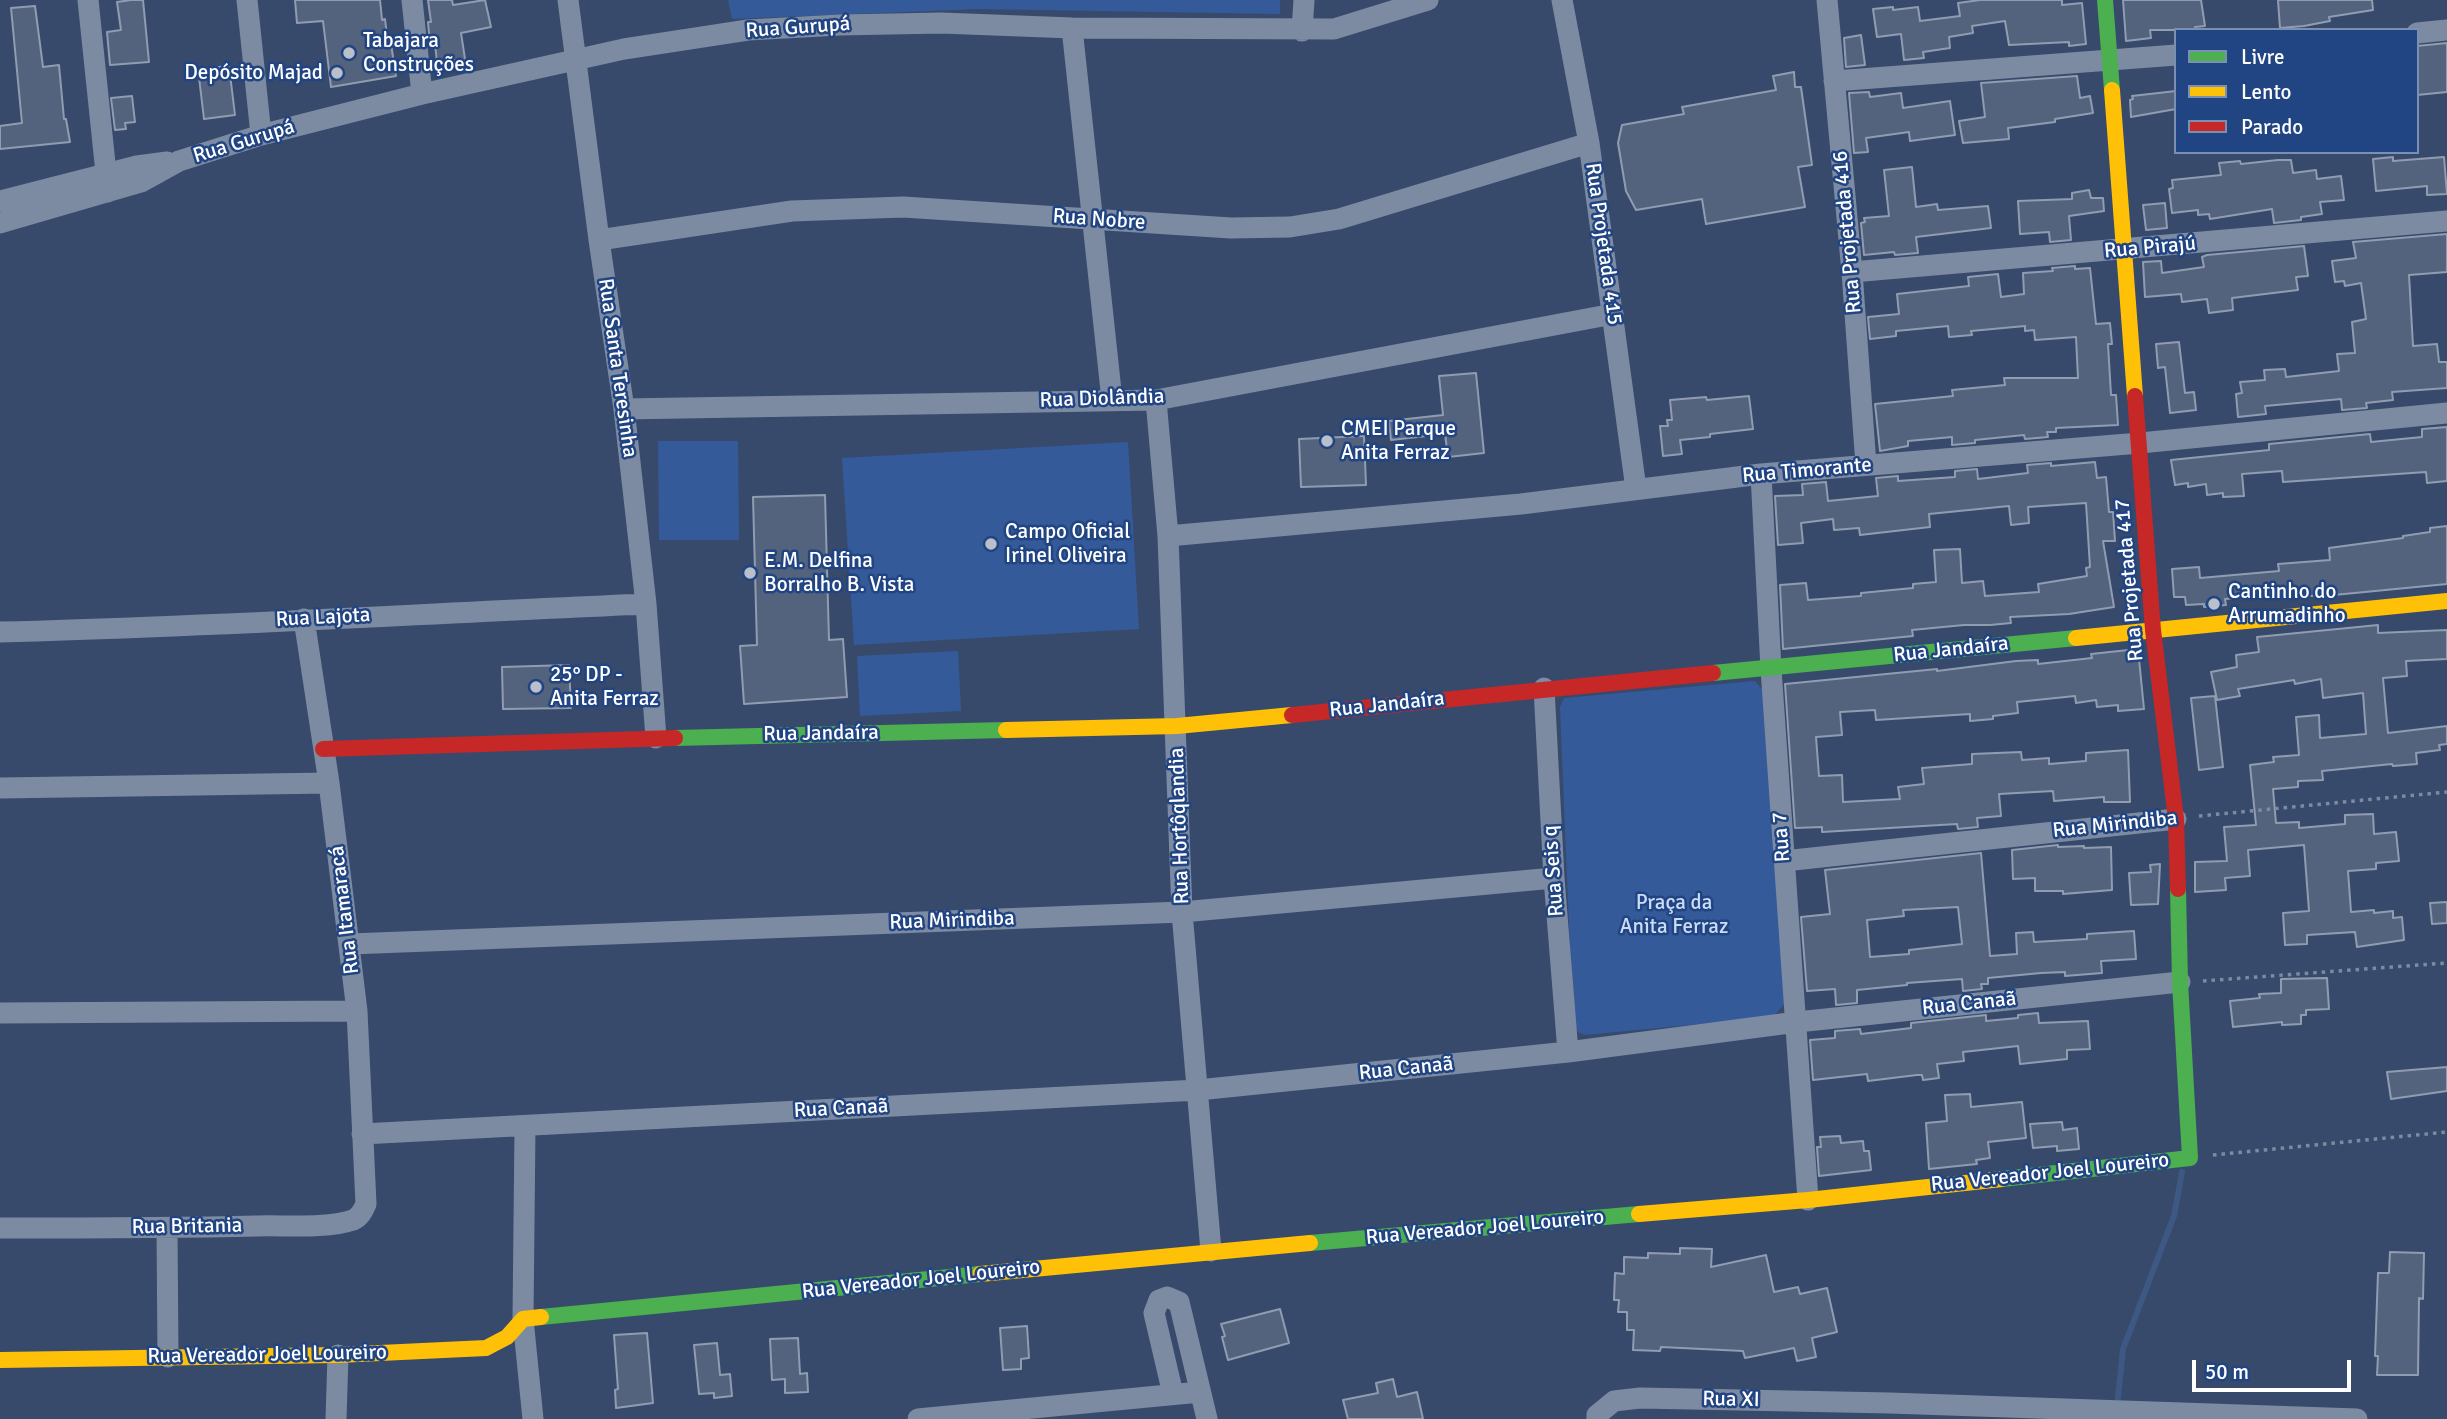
<!DOCTYPE html>
<meta charset="utf-8">
<style>
body{margin:0}
#map{position:relative;width:2447px;height:1419px;overflow:hidden;background:#374a6c;font-family:Signika,sans-serif}
canvas{display:block}
.legend{position:absolute;left:2174px;top:28px;width:245px;height:126px;box-sizing:border-box;background:#214482;border:2px solid #7a8fb4;margin:0;padding:9px 12px;list-style:none;font-size:21px;color:#fff}
.legend li{display:flex;align-items:center;gap:14px;height:35px}
.legend b{width:35px;border:2px solid #7a8fb4}
.scale{position:absolute;left:2192px;top:1360px;width:159px;height:32px;box-sizing:border-box;border:4px solid #fff;border-top:0;padding-left:9px;font-size:21px;line-height:24px;white-space:nowrap;color:#fff;-webkit-text-stroke:5px #214482;paint-order:stroke}
</style>
<div id="map">
<canvas width="2447" height="1419"></canvas>
<ul class="legend">
<li><b style="height:9px;background:#4caf50"></b>Livre</li>
<li><b style="height:9px;background:#ffc107"></b>Lento</li>
<li><b style="height:9px;background:#c62828"></b>Parado</li>
</ul>
<div class="scale">50 m</div>
</div>
<script>
const g = document.querySelector('canvas').getContext('2d');
g.lineJoin = 'round';
function paint(path, color) { g.fillStyle = color; g.fill(path, 'evenodd'); }
function strokePath(path, color, width, dash) { g.strokeStyle = color; g.lineWidth = width; g.lineCap = dash ? 'butt' : 'round'; g.setLineDash(dash || []); g.stroke(path); }
function label(font, color, halo, rows, align = 'center') {
  g.font = font + ' Signika,sans-serif'; g.lineWidth = 5; g.setLineDash([]); g.textBaseline = 'middle'; g.strokeStyle = halo; g.fillStyle = color; for (const [text, x, y, turn = 0] of rows) {
    g.save(); g.translate(x, y); g.rotate((+turn || 0) * Math.PI / 180); g.textAlign = isNaN(turn) ? turn : align; if (halo) g.strokeText(text, 0, 0); g.fillText(text, 0, 0); g.restore();
  }
}
paint(new Path2D(`
 M728,0H1280V14L979,9L732,19Z
 M658,441H738L739,540H659Z
 M1128,442L1139,629L854,645L842,458Z
 M958,651L961,711L860,716L857,656Z
 M1755,681L1764,691L1785,1003L1773,1017L1585,1035L1578,1032L1573,1023L1560,707L1564,698Z`), '#355a99');
strokePath(new Path2D(`
 M2117,1407L2123,1349L2174,1216L2182,1172`), '#3e5884', 6);
const building = new Path2D(`
 M131,0H143L149,62L110,65L107,32L121,30L117,2Z
 M295,0H380L382,20L385,19L388,44H391L396,76L331,87L323,21L297,23Z
 M428,0H452L453,5L485,0L491,27L461,33L465,59L437,62L435,44L430,45L428,22H431Z
 M1980,0H2062V5L2082,3L2086,44L2069,46V42L2009,45L2005,21L1972,26L1973,33L1949,37L1950,48L1923,52L1924,58L1904,60L1901,34L1877,37L1873,9L1893,7V10L1918,7L1920,21L1960,16L1958,3Z
 M2123,0H2201L2205,26L2195,27L2196,30H2150L2151,38L2126,41Z
 M2278,0H2372L2373,10L2329,17L2330,21L2304,26L2280,28Z
 M35,6L43,67L59,65L64,119H66L70,142L0,149V126L22,123L11,8Z
 M1861,35L1865,65L1846,67L1844,38Z
 M2447,43V92L2417,95V46Z
 M229,66L235,115L204,119L198,69Z
 M1794,72L1795,87H1801L1812,165L1798,167L1805,207L1706,224L1702,199L1636,210L1626,191L1618,143L1622,125L1684,114L1682,107L1776,90L1773,76Z
 M2077,76L2080,98L2090,96L2093,113L2055,119V122L2008,128L2009,139L1963,143L1959,121L1985,117L1981,83Z
 M2176,91V109L2131,117L2130,100L2133,99L2132,96Z
 M1869,92L1870,97L1901,93L1903,108L1950,101L1955,135L1910,141L1909,132L1866,138L1868,152L1854,153L1849,93Z
 M132,96L135,122L125,123L126,129L115,130L111,98Z
 M2393,157V161L2444,157L2447,194L2427,195V186L2376,191L2373,159Z
 M2278,160H2291L2293,173L2316,170L2317,179L2341,176L2344,200L2320,202L2322,214L2301,217V220L2274,223L2272,209L2210,219L2209,214L2198,215V210L2172,213L2169,189L2173,188L2172,180L2221,175L2219,163L2240,161L2241,164Z
 M1912,167L1916,207L1937,204L1938,210L1988,206L1991,228L1916,237L1918,253L1895,255L1894,252L1864,255L1861,223L1865,222L1864,218L1889,216L1884,170Z
 M2089,190L2091,198H2103L2104,211L2069,216L2071,240L2050,242L2049,232L2020,234L2018,201L2072,199V193Z
 M2165,203L2167,228L2146,230L2143,205Z
 M2447,234V272L2409,275L2413,346L2437,344L2439,362H2447V388L2392,392L2393,400L2366,403L2367,408L2342,410L2341,399L2265,406L2266,414L2238,417L2236,394L2242,393L2240,382L2265,380L2264,370L2285,369L2286,377L2339,371L2337,354L2355,353L2352,322L2366,319L2361,283L2345,286L2344,281L2335,282L2332,261L2356,258L2353,242Z
 M2304,246L2308,276L2296,277L2298,290L2232,298L2233,310L2209,313L2207,299L2182,302L2181,294L2145,297L2143,262L2161,261L2162,273L2204,267L2202,257L2207,255Z
 M2075,266V269L2090,268L2096,324L2110,323L2112,344H2108L2111,395H2116L2118,425L2056,428V432H2047L2048,437L2025,439L2024,435L1975,440V443L1952,445V437L1908,441V446L1880,451L1875,404L1953,396L1952,390L2005,385L2004,378H2078L2076,337L2035,340L2034,330L2025,331V326L1971,331L1972,335L1949,337L1948,326L1896,331V336L1870,339L1868,317L1899,314L1897,294L1969,286L1968,277L1998,274L2001,297L2024,294L2023,273L2053,271L2052,268Z
 M2179,342L2185,393L2194,392L2196,410L2170,413L2165,367L2158,368L2156,344Z
 M1476,373L1484,453L1448,457L1445,434L1391,440L1389,421L1443,415L1439,376Z
 M1749,396L1753,429L1710,434V437L1680,440L1682,454L1663,456L1660,426H1668L1667,420H1672L1670,400L1706,397L1707,400Z
 M2447,427V481L2427,483L2426,472L2283,482L2282,471L2242,474L2244,496L2223,497V493L2207,495L2206,484L2188,487V483L2175,485L2171,460L2269,450V444L2370,434L2371,442L2422,437V429Z
 M1364,436L1366,485L1301,487L1299,439Z
 M2095,462L2097,478L2106,477L2109,512H2113L2115,541H2103L2114,607L2069,614L2010,617L2011,623L1990,625H1964L1912,630L1913,636L1783,649L1780,585L1806,583L1808,600L1861,596V593L1913,588V584L1936,582L1934,550L1960,549L1962,583L1983,581L1985,596L2039,592L2038,584L2087,576L2086,568L2090,567L2086,503L2028,507L2029,523L2011,525L2009,506L1929,514L1930,527L1860,535L1859,528L1834,530L1833,519L1801,523L1803,543L1778,545L1775,496L1803,495L1802,484L1826,482L1828,501L1878,496L1876,478L1898,476V481L1955,477V471L1977,469L1978,479L2028,473L2027,465L2051,463V466Z
 M825,495L829,640L843,639L847,697L744,704L740,646L757,645L753,497Z
 M2447,526V584L2334,595L2310,596V592L2225,599L2226,605L2204,607V604L2186,605L2185,597H2174L2172,569L2199,567L2200,578L2279,571L2278,564L2330,560L2329,548L2403,538V536L2430,532V528Z
 M2378,625V633L2447,630V659L2406,661L2407,676L2383,678L2388,733L2447,726V744L2439,745L2440,750L2416,753L2417,764L2393,766L2392,764L2322,771L2323,780L2298,781V787L2273,789L2276,823L2299,822V828L2345,824V815L2373,814L2374,834L2396,832L2399,861L2376,863V869L2348,871L2351,912L2374,910V913L2393,911V918L2402,917L2404,940L2357,947L2355,932L2307,935V944L2285,945L2283,913L2309,911L2304,845L2248,850L2250,876L2225,878L2226,890L2195,892V862L2227,861L2224,827L2256,825L2250,765L2274,762L2273,757L2299,755L2296,717L2319,715L2320,738L2366,734L2363,693L2323,698L2321,679L2295,684L2294,680L2238,689L2240,696L2217,700L2211,672L2237,667L2236,655L2259,652L2257,637Z
 M2138,649L2144,709L2118,711V705L2097,707L2096,700L2076,703L2075,696L2017,702L2018,713L1993,716V719L1970,721V714L1876,720L1875,710L1840,712L1842,735L1816,737L1819,776L1842,775L1843,802L1900,799L1898,787L1924,784L1922,768L1972,764V754L2021,752L2022,760L2049,758V764L2086,761V753L2128,750L2130,802H2104V797L2054,801L2053,791L1999,794L2001,816L1977,818L1978,827L1958,829L1957,824L1822,832V827L1795,828L1785,684L1937,669V671L2016,661L2038,660V664L2092,658L2091,654Z
 M569,665L571,708L503,709L502,667Z
 M2215,696L2223,767L2199,770L2191,698Z
 M2058,845V847L2084,846V848L2111,847L2112,890L2063,894V891H2035V878L2013,879L2012,850Z
 M1981,853L1990,956L2017,954L2016,933L2033,932L2034,942L2087,939V934L2134,931L2136,959L2101,961L2102,973L2065,976V972L2041,973L1988,978V984H1981L1982,989L1963,991L1962,979L1907,983V985L1857,990V1003L1836,1005L1835,989L1807,991L1801,917L1830,914L1825,870ZM1958,907L1962,944L1909,950V954L1870,957L1867,920L1904,916L1903,910Z
 M2160,864L2158,904L2131,905L2129,873L2151,872L2150,865Z
 M2447,902V923L2432,924L2430,903Z
 M2327,978L2329,1009L2306,1010V1015H2301V1024L2282,1025V1022L2233,1027L2230,1001L2260,998L2259,994L2281,993V979Z
 M2038,1013L2039,1023L2088,1021L2090,1049L2067,1050V1059L2020,1064L2018,1046L1963,1052L1964,1061L1937,1064L1939,1078L1923,1080L1922,1075H1917L1868,1081L1867,1074L1813,1080L1810,1040L1835,1038V1031L1860,1029L1861,1034L1911,1028V1023L1986,1015V1021L2018,1018V1015Z
 M2447,1067V1091L2391,1099L2387,1072Z
 M1970,1094L1971,1107L2022,1102L2026,1138L1988,1142L1990,1158L1976,1160L1977,1164L1929,1169L1926,1123L1947,1121L1945,1095Z
 M2062,1122L2063,1130L2077,1128L2079,1149L2057,1151V1146L2033,1148L2030,1124Z
 M1840,1136L1841,1143L1863,1141L1864,1151H1869L1871,1170L1819,1176L1817,1147H1821L1820,1137Z
 M1680,1248L1712,1249L1711,1267L1766,1255L1774,1292L1798,1287L1800,1294L1827,1288L1837,1332L1812,1338L1816,1357L1797,1361L1794,1348L1745,1358L1743,1351L1661,1347L1660,1351L1633,1350L1634,1330H1627V1312H1618L1619,1300H1614L1615,1273L1624,1274V1257L1648,1258V1253L1680,1254Z
 M2390,1252L2424,1253L2423,1299L2419,1298L2418,1375H2377L2378,1356H2375L2378,1273H2389Z
 M1280,1309L1289,1343L1228,1360L1222,1337L1225,1336L1221,1324Z
 M1027,1326L1029,1358L1021,1359V1369L1003,1370L1000,1328Z
 M647,1333L653,1403L616,1408L615,1390L618,1389L614,1335Z
 M798,1338L800,1374L807,1373L808,1392L785,1393V1379L772,1380L770,1339Z
 M717,1343L720,1375L730,1374L732,1396L714,1398V1393L699,1394L694,1345Z
 M1393,1379L1397,1397L1417,1392L1423,1419H1348L1343,1400L1378,1393L1376,1383Z`);
paint(building, '#53627d');
strokePath(building, '#909cb0', 2);
strokePath(new Path2D(`
 M2199,816L2447,792
 M2203,981L2447,963
 M2213,1155L2447,1132`), '#7d8ba2', 3.5, [3.5, 5]);
strokePath(new Path2D(`
 M88,0L108,192
 M247,0L261,135
 M412,0L422,94
 M568,0L599,240L624,409L646,604L656,738
 M1562,0L1589,143L1636,489
 M1827,0L1852,272L1866,465
 M1072,28L1112,400
 M1302,31L1304,0
 M2417,33L2447,30
 M1834,81L2176,55
 M0,201L137,166L167,162
 M0,223L141,182L179,161L261,135L422,94L624,49L748,30L840,25L941,23L1072,28L1334,29L1428,0
 M599,240L792,211L903,207L1231,228L1290,227L1339,219L1589,143
 M1852,272L2447,221
 M1156,400L1168,536L1182,912L1211,1251
 M624,409L1156,400L1613,314
 M1761,474L1771,669L1808,1200
 M1168,536L1521,504L1761,474L2140,443L2447,413
 M0,632C215,627 431,613 646,604
 M1544,688L1554,878L1568,1052
 M0,788L329,783
 M1784,861L2176,819
 M350,944L1182,912L1554,878
 M0,1013L357,1011
 M525,1126L523,1319L533,1419
 M362,1134L1198,1090L1568,1052L1797,1022L2180,982
 M0,1228C86,1228 171,1228 257,1226C285,1225 326,1229 353,1220C360,1217 363,1211 366,1204L357,1011L329,783L304,619
 M167,1228L168,1357
 M1173,1394L1154,1313L1159,1300L1167,1297L1179,1302L1207,1419
 M336,1419L338,1355
 M918,1419L1200,1392
 M1597,1419V1415L1614,1401L1640,1398L1890,1403L2357,1419`), '#7d8ba2', 21);
strokePath(new Path2D(`
 M2105,0L2112,90
 M1713,673L2076,638
 M675,738L1006,730
 M2002,1179L2190,1158L2180,982L2178,889
 M1310,1243L1639,1214
 M541,1317L980,1274`), '#4caf50', 16);
strokePath(new Path2D(`
 M2112,90L2135,396
 M2076,638L2447,601
 M1006,730L1177,726L1292,715
 M1639,1214L1808,1200L2002,1179
 M980,1274L1310,1243
 M0,1360L338,1355L486,1348L507,1337L523,1319L541,1317`), '#ffc107', 16);
strokePath(new Path2D(`
 M2135,396L2153,630L2176,819L2178,889
 M1292,715L1713,673
 M323,749L675,738`), '#c62828', 16);
for (const [x, y, r, color] of [
 [349,53,7,"#b9c0cc"],
 [337,73,7,"#b9c0cc"],
 [1327,441,7,"#b9c0cc"],
 [991,544,7,"#b9c0cc"],
 [750,573,7,"#b9c0cc"],
 [2214,604,7,"#b9c0cc"],
 [536,687,7,"#b9c0cc"]
]) { const dot = new Path2D(); dot.arc(x, y, r, 0, 2 * Math.PI); g.fillStyle = color; g.fill(dot); strokePath(dot, '#214482', 2.5); }
label('21px', '#fff', '#214482', [
 ["Rua Gurupá",798,28,-4],
 ["Rua Gurupá",244,142,-17],
 ["Rua Nobre",1099,220,4],
 ["Rua Projetada 416",1848,232,-95],
 ["Rua Projetada 415",1603,244,82],
 ["Rua Pirajú",2150,248,-5],
 ["Rua Santa Teresinha",617,368,82],
 ["Rua Diolândia",1102,399,-2],
 ["Rua Timorante",1807,471,-5],
 ["Rua Projetada 417",2130,580,-95],
 ["Rua Lajota",323,618,-3],
 ["Rua Jandaíra",1951,650,-6],
 ["Rua Jandaíra",1387,705,-6],
 ["Rua Jandaíra",821,734,-1],
 ["Rua Mirindiba",2115,825,-6],
 ["Rua Hortôqlandia",1180,826,-92],
 ["Rua 7",1782,837,-94],
 ["Rua Seis q",1554,871,-94],
 ["Rua Itamaracá",345,910,-97],
 ["Rua Mirindiba",952,921,-2],
 ["Rua Canaã",1969,1004,-6],
 ["Rua Canaã",1406,1069,-6],
 ["Rua Canaã",841,1109,-3],
 ["Rua Vereador Joel Loureiro",2050,1173,-6],
 ["Rua Britania",187,1227,-1],
 ["Rua Vereador Joel Loureiro",1485,1228,-5],
 ["Rua Vereador Joel Loureiro",921,1280,-6],
 ["Rua Vereador Joel Loureiro",267,1355,-1],
 ["Rua XI",1731,1400,1]
]);
label('21px', '#fff', '#214482', [
 ["Tabajara",363,41],
 ["Construções",363,65],
 ["Depósito Majad",323,73,"right"],
 ["CMEI Parque",1341,429],
 ["Anita Ferraz",1341,453],
 ["Campo Oficial",1005,532],
 ["Irinel Oliveira",1005,556],
 ["E.M. Delfina",764,561],
 ["Borralho B. Vista",764,585],
 ["Cantinho do",2228,592],
 ["Arrumadinho",2228,616],
 ["25° DP -",550,675],
 ["Anita Ferraz",550,699]
], 'left');
label('21px', '#cbdcf6', '#214482', [
 ["Praça da",1674,903],
 ["Anita Ferraz",1674,927]
]);
</script>
